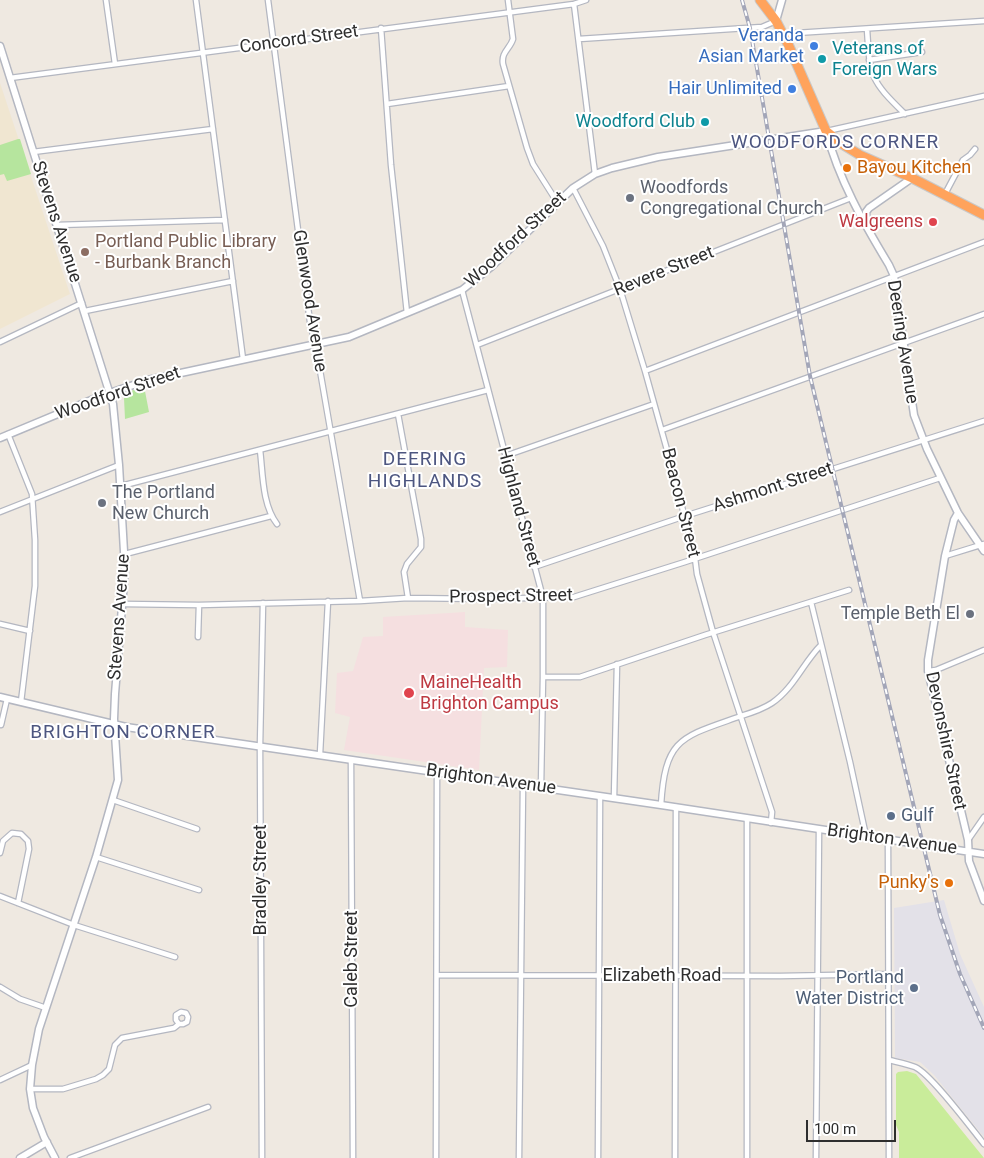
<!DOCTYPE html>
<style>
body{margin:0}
#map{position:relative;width:984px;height:1158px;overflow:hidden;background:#efe9e1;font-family:Roboto,sans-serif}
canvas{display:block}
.scale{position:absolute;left:806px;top:1120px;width:90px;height:22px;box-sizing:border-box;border:2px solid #2e2e2e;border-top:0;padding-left:6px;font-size:15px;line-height:18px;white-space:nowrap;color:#2e2e2e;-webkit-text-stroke:4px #fff;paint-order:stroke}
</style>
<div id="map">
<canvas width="984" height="1158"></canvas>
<div class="scale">100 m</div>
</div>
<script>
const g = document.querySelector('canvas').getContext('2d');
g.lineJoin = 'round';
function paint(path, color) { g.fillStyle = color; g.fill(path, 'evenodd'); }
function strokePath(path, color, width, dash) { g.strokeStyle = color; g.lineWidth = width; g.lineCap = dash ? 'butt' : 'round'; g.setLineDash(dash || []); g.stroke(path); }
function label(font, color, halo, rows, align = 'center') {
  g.font = font + ' Roboto,sans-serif'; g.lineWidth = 4; g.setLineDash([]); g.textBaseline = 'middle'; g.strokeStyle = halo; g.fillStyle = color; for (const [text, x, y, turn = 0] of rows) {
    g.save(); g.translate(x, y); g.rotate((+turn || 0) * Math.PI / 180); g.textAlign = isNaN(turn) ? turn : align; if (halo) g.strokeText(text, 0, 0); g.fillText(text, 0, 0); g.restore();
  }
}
paint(new Path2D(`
 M944,900L960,954L984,1007V1137L934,1075L920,1062L895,1058L894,908Z`), '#e3e1e8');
paint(new Path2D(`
 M0,83L70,294L0,329Z`), '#f0e6d1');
paint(new Path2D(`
 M465,612V627L508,630L507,667L484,668L479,770L344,750L350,717L335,713L337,673L353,671L363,637L383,636V617Z`), '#f5dfe0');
paint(new Path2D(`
 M18,139H20L31,174L7,181L4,174L0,175V145Z
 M144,386L149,412L125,419L124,398L131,391Z`), '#b6e59e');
paint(new Path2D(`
 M907,1071L916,1074L984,1158H899V1132L896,1125V1074L898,1072Z`), '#c9ec9a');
const street = new Path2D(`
 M106,0L115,64
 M196,0L243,359
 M268,0L310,322L317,353L360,601
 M508,0L513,39C510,49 501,52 503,64L527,148L533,164L557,202
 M574,4L595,174
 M381,28L391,165L407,313
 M867,29C870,77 870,80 905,114
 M784,36L796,33L984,21
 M579,39L762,27L776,21
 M869,60L922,52
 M10,78L574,4L586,0
 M387,104L509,86
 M827,131L984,96
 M33,152L213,129
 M573,188L603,246L620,289L645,371L674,475L695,558L697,574L713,632L772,812L771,823
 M945,194L963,160L970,155L975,149
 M57,225L225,220
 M462,290L543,598V677L541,787
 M85,311L233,281
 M0,342L82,303
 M477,345L851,198
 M645,371L984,242
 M398,414L421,539V547L407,564L404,572L408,598
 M662,430L984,314
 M8,434L32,494L35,540V586L21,702
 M260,450C263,474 262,504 277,524
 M505,456L654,404
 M121,486L488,390
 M0,512L119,465
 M125,554L271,516
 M945,556L984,544
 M534,567L685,516L984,421
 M811,602L850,762L866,836
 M124,604L199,605L360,601L408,598L484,599L574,597L685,562L940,478
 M0,624L30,631
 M198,637L199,605
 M928,671L936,670L984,650
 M543,677H580L705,635L849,590
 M1,725L7,699
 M320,754L328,601
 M351,760L353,1158
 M614,798L617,664
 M113,800L197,829
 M661,805C665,737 682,737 741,716C751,713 763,709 772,703C794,688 803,663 821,645
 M888,840L889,1158
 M968,840L984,817
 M0,853L3,841L12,833L21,834L28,841L29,849L18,903
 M96,857L199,890
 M0,896L74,925L175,957
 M437,975L780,976L888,974
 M0,987L20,999L46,1008
 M889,1060C897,1062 907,1064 915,1067C931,1074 971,1128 984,1144
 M0,1080L32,1065
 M30,1089H63L96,1079L103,1075L109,1069L115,1045L122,1038L174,1028L179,1024H183L187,1022L188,1017L186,1013L181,1012L176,1015V1020L179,1024
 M70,1158L208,1107
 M262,1158L260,746L263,603
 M436,1158L437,773
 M519,1158L523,785
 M598,1158L600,796
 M675,1158L676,807
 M747,1158V819
 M816,1158L819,830`);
const secondary = new Path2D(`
 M776,21L782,0
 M0,46L113,404L119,465L125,569L115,694L114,719L118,780L96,857L39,1029L32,1065L30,1089L33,1108L44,1137L55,1158
 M867,224L866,212L869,208L912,178
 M0,438L101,396L148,380L349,337L462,290L491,267L573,188L595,174L612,168L658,157L826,131C839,180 863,222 889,265L894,276L914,415L927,449L958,513L984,551
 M958,513L954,520L945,556L928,660V671L968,840L969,861L984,901
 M0,697L126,727L661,805L984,854
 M20,1158L47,1142`);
const highway = new Path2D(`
 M760,0L776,21L788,44L826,131L842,144L860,155L912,178L984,215`);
strokePath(street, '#b4b7c1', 7);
strokePath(secondary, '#b4b7c1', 9);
strokePath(highway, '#c9c9c9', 11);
strokePath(street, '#fff', 4.5);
strokePath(secondary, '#fff', 6);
strokePath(highway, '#ffa35c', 9);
const rail = new Path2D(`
 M742,0L750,28L810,376L940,915L960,974L984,1028`);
strokePath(rail, '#a3a6b8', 4);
strokePath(rail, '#fff', 2, [5.5]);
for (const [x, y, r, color] of [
 [814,46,5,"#3f7fe0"],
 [822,59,5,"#0f9aa8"],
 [792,89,5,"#3f7fe0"],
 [705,122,5,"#0f9aa8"],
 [847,168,5,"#e8710a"],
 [630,198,5,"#6b7280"],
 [933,222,5,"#e0444e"],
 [85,252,5,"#8d6e63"],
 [102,503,5,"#6b7280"],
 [970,614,5,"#6b7280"],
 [409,693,6,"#e0444e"],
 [891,816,5,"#5c6f8a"],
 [949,883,5,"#e8710a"],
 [914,988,5,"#5c6f8a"]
]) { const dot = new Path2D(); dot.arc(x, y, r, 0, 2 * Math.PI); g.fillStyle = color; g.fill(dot); strokePath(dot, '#fff', 2); }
label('18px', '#366cbe', '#fff', [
 ["Veranda",804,36],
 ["Asian Market",804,57],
 ["Hair Unlimited",782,89]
], 'right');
label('18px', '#2e2e2e', '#fff', [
 ["Concord Street",299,40,-8],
 ["Stevens Avenue",56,222,72],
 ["Woodford Street",516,240,-43],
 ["Revere Street",664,272,-22],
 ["Glenwood Avenue",309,301,81],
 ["Deering Avenue",902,342,81],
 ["Woodford Street",118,394,-19],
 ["Ashmont Street",773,488,-18],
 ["Beacon Street",680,503,76],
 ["Highland Street",518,507,75],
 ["Prospect Street",511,597,-1],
 ["Stevens Avenue",120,617,-86],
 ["Devonshire Street",945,741,78],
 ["Brighton Avenue",491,780,8],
 ["Brighton Avenue",892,840,8],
 ["Bradley Street",261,880,-90],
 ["Caleb Street",352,959,-90],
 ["Elizabeth Road",662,976]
]);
label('18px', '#0d838f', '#fff', [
 ["Veterans of",832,49],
 ["Foreign Wars",832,70],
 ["Woodford Club",695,122,"right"]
], 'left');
label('18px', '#c56008', '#fff', [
 ["Bayou Kitchen",857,168],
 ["Punky's",939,883,"right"]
], 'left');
label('18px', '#5b616d', '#fff', [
 ["Woodfords",640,188],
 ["Congregational Church",640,209],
 ["The Portland",112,493],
 ["New Church",112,514],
 ["Temple Beth El",960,614,"right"]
], 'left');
label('18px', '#be3a42', '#fff', [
 ["Walgreens",923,222],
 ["MaineHealth",420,683,"left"],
 ["Brighton Campus",420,704,"left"]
], 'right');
label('18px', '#785e54', '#fff', [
 ["Portland Public Library",95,242],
 ["- Burbank Branch",95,263]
], 'left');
label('18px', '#4e5e75', '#fff', [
 ["Gulf",901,816],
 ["Portland",904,978,"right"],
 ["Water District",904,999,"right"]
], 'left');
g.letterSpacing = '1px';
label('19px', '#4d5680', '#fff', [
 ["WOODFORDS CORNER",835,143],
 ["DEERING",425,460],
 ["HIGHLANDS",425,482],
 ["BRIGHTON CORNER",123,733]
]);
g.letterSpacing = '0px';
</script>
